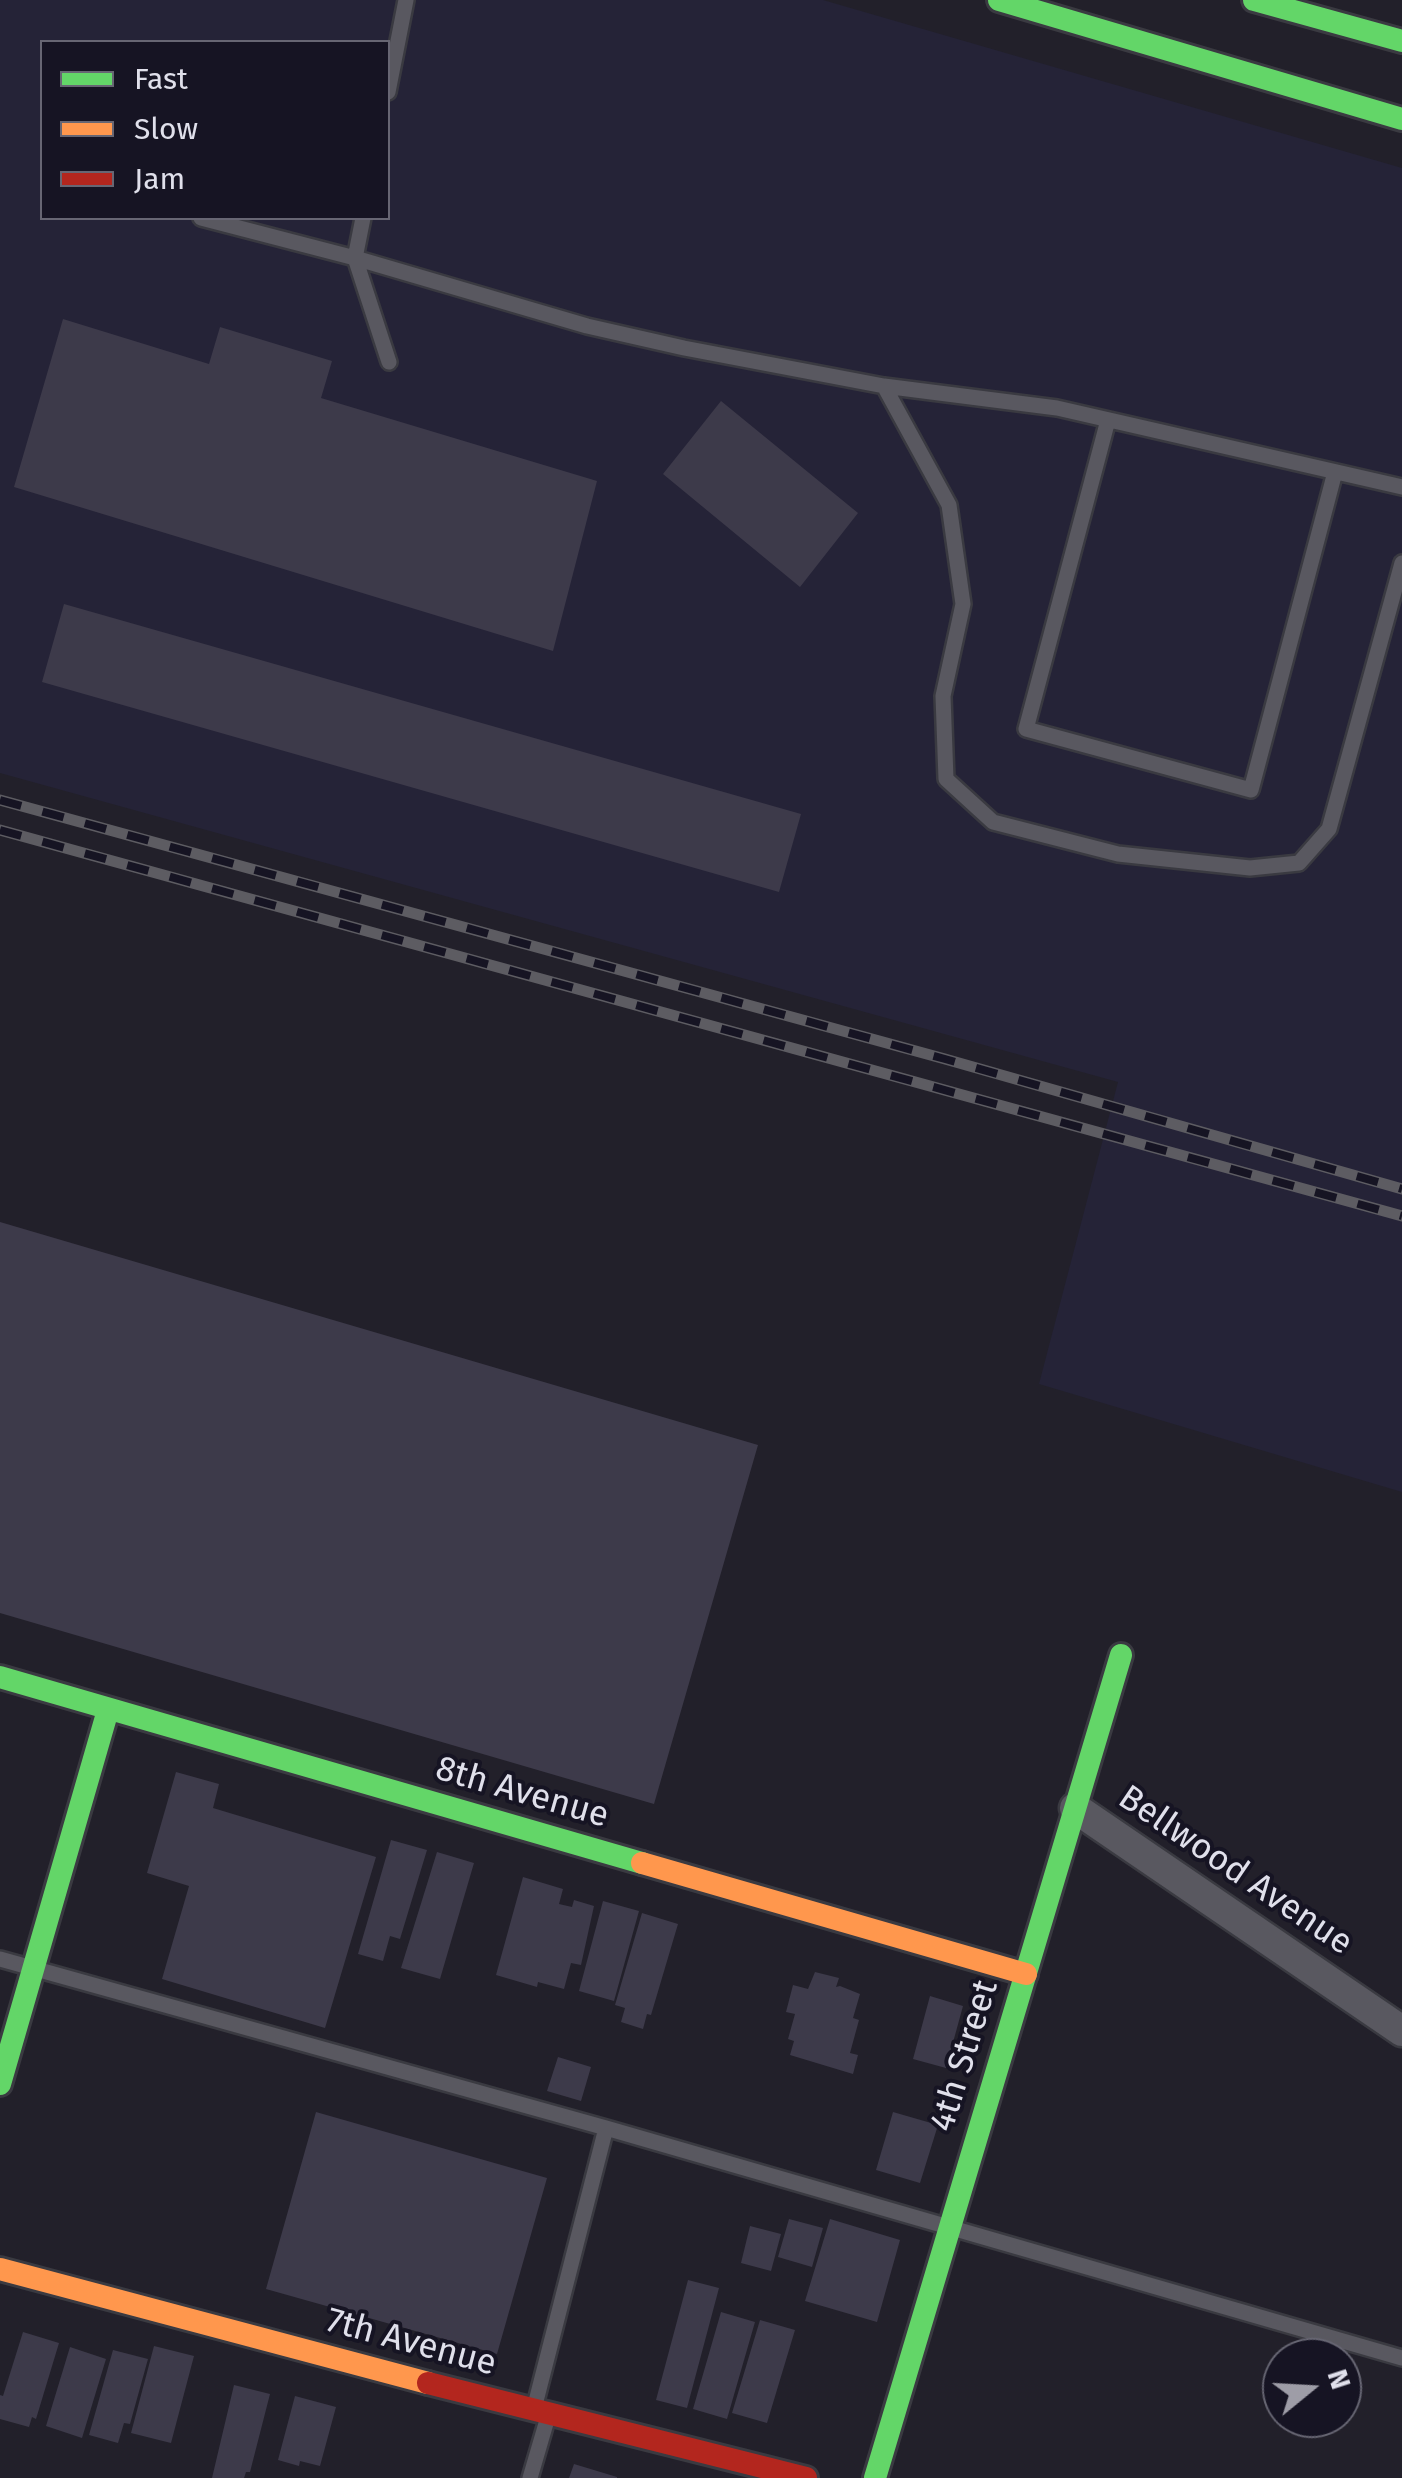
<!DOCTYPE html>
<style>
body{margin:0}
#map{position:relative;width:1402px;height:2478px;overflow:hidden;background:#22202a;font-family:"Fira Sans",sans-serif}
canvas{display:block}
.legend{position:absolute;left:40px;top:40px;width:350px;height:180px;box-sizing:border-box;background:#161423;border:2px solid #676673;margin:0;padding:12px 18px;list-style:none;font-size:30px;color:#e0e0eb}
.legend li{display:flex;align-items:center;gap:20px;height:50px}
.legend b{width:50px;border:2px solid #676673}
.north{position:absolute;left:1262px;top:2338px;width:100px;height:100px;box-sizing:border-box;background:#161423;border:2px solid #676673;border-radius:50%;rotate:72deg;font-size:28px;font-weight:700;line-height:40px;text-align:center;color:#e0e0eb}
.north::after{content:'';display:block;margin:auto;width:35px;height:45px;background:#9e9da7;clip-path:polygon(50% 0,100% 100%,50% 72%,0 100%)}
</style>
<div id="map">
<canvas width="1402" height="2478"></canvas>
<ul class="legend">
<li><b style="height:12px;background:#63d668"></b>Fast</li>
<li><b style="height:12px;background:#ff974d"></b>Slow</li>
<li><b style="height:12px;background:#b3261e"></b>Jam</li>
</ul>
<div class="north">N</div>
</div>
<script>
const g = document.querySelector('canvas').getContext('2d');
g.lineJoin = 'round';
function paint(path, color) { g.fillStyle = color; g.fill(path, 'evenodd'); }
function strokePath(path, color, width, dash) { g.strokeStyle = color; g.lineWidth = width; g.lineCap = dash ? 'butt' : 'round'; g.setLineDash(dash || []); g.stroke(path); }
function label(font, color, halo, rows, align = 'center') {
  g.font = font + ' "Fira Sans",sans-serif'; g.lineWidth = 8; g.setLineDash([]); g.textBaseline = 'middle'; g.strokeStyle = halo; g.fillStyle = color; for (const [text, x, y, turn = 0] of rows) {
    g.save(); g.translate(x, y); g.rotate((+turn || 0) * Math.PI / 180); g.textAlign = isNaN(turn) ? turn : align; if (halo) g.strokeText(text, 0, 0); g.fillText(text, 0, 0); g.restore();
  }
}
paint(new Path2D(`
 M0,0H823L1402,168V1492L1039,1384L1118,1082L0,773ZM42,42H388V218H42Z`), '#252337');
paint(new Path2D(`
 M63,319L209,364L220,327L332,361L321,398L597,481L553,651L14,487Z
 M721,401L858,513L800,587L663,474Z
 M64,604L801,814L779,892L42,682Z
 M0,1222L758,1445L654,1804L0,1613Z
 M176,1772L219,1784L213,1808L376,1857L325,2028L162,1979L189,1886L147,1873Z
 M391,1840L427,1850L400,1939L390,1936L383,1961L358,1954Z
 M437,1852L474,1863L440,1979L401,1968Z
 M523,1877L563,1889L559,1904L572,1907L574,1900L594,1906L581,1965L571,1963L564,1989L538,1982L537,1987L496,1975Z
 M603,1901L639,1911L614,2001L579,1991Z
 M642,1913L678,1924L651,2015L647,2014L643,2029L621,2022L625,2008L615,2005Z
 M815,1972L839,1978L836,1987L840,1986L860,1994L853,2018L859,2020L850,2053L858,2055L853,2074L790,2055L794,2041L788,2039L795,2014L786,2012L793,1985L808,1989Z
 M930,1996L963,2006L946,2068L913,2059Z
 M558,2057L591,2067L581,2101L547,2091Z
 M316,2112L547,2178L497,2354L266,2289Z
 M893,2112L938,2125L920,2183L876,2170Z
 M789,2219L823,2228L812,2267L778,2257Z
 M830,2219L900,2240L877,2322L805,2301Z
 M750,2226L781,2234L771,2271L741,2263Z
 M688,2280L719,2288L687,2408L656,2400Z
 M721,2312L755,2322L727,2419L693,2409Z
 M760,2320L795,2330L767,2423L732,2413Z
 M23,2332L59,2343L36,2419L32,2417L29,2427L0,2419V2395L3,2396Z
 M154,2346L194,2356L171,2443L131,2433Z
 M70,2347L106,2359L82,2438L46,2426Z
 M113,2350L148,2359L130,2424L124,2423L118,2443L89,2435Z
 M234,2385L270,2394L250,2472H246L244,2478H212Z
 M295,2396L336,2407L320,2466L300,2461L299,2466L278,2460Z
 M574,2464L617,2477V2478H569Z`), '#3d3a4a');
const lane = new Path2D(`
 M388,92L406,0
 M201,218L355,258L587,326L684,348L884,386L1057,408L1402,487
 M363,218L355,258L389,362
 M884,386L949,505L963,604L943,696L946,779L993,822L1118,854L1250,868L1299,863L1329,829L1402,563
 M1108,420L1026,729L1251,790L1335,472
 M0,1959L606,2128L1402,2358
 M535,2405L606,2128
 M530,2478L547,2420`);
const street = new Path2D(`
 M1075,1808L1402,2031`);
const fast = new Path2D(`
 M999,0L1402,119
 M1254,0L1402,41
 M0,1677L642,1863
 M0,2084L108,1710
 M875,2478L1121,1655`);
const slow = new Path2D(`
 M642,1863L1026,1974
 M0,2269L428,2383`);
const jam = new Path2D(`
 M428,2383L806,2478`);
strokePath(lane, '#3a3a41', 20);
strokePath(street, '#3a3a41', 35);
strokePath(fast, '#3a3a41', 28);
strokePath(slow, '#3a3a41', 28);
strokePath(jam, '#3a3a41', 28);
strokePath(lane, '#595860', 15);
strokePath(street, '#595860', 30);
strokePath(fast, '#63d668', 22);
strokePath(slow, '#ff974d', 22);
strokePath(jam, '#b3261e', 22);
const rail = new Path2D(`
 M0,800L945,1059L1402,1189
 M0,830L1402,1216`);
strokePath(rail, '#5d5c62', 11);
strokePath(rail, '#161423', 8, [22]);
label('35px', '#e0e0eb', '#161423', [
 ["8th Avenue",522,1793,16],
 ["Bellwood Avenue",1235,1871,34],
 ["4th Street",965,2056,-73],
 ["7th Avenue",411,2343,15]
]);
</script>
